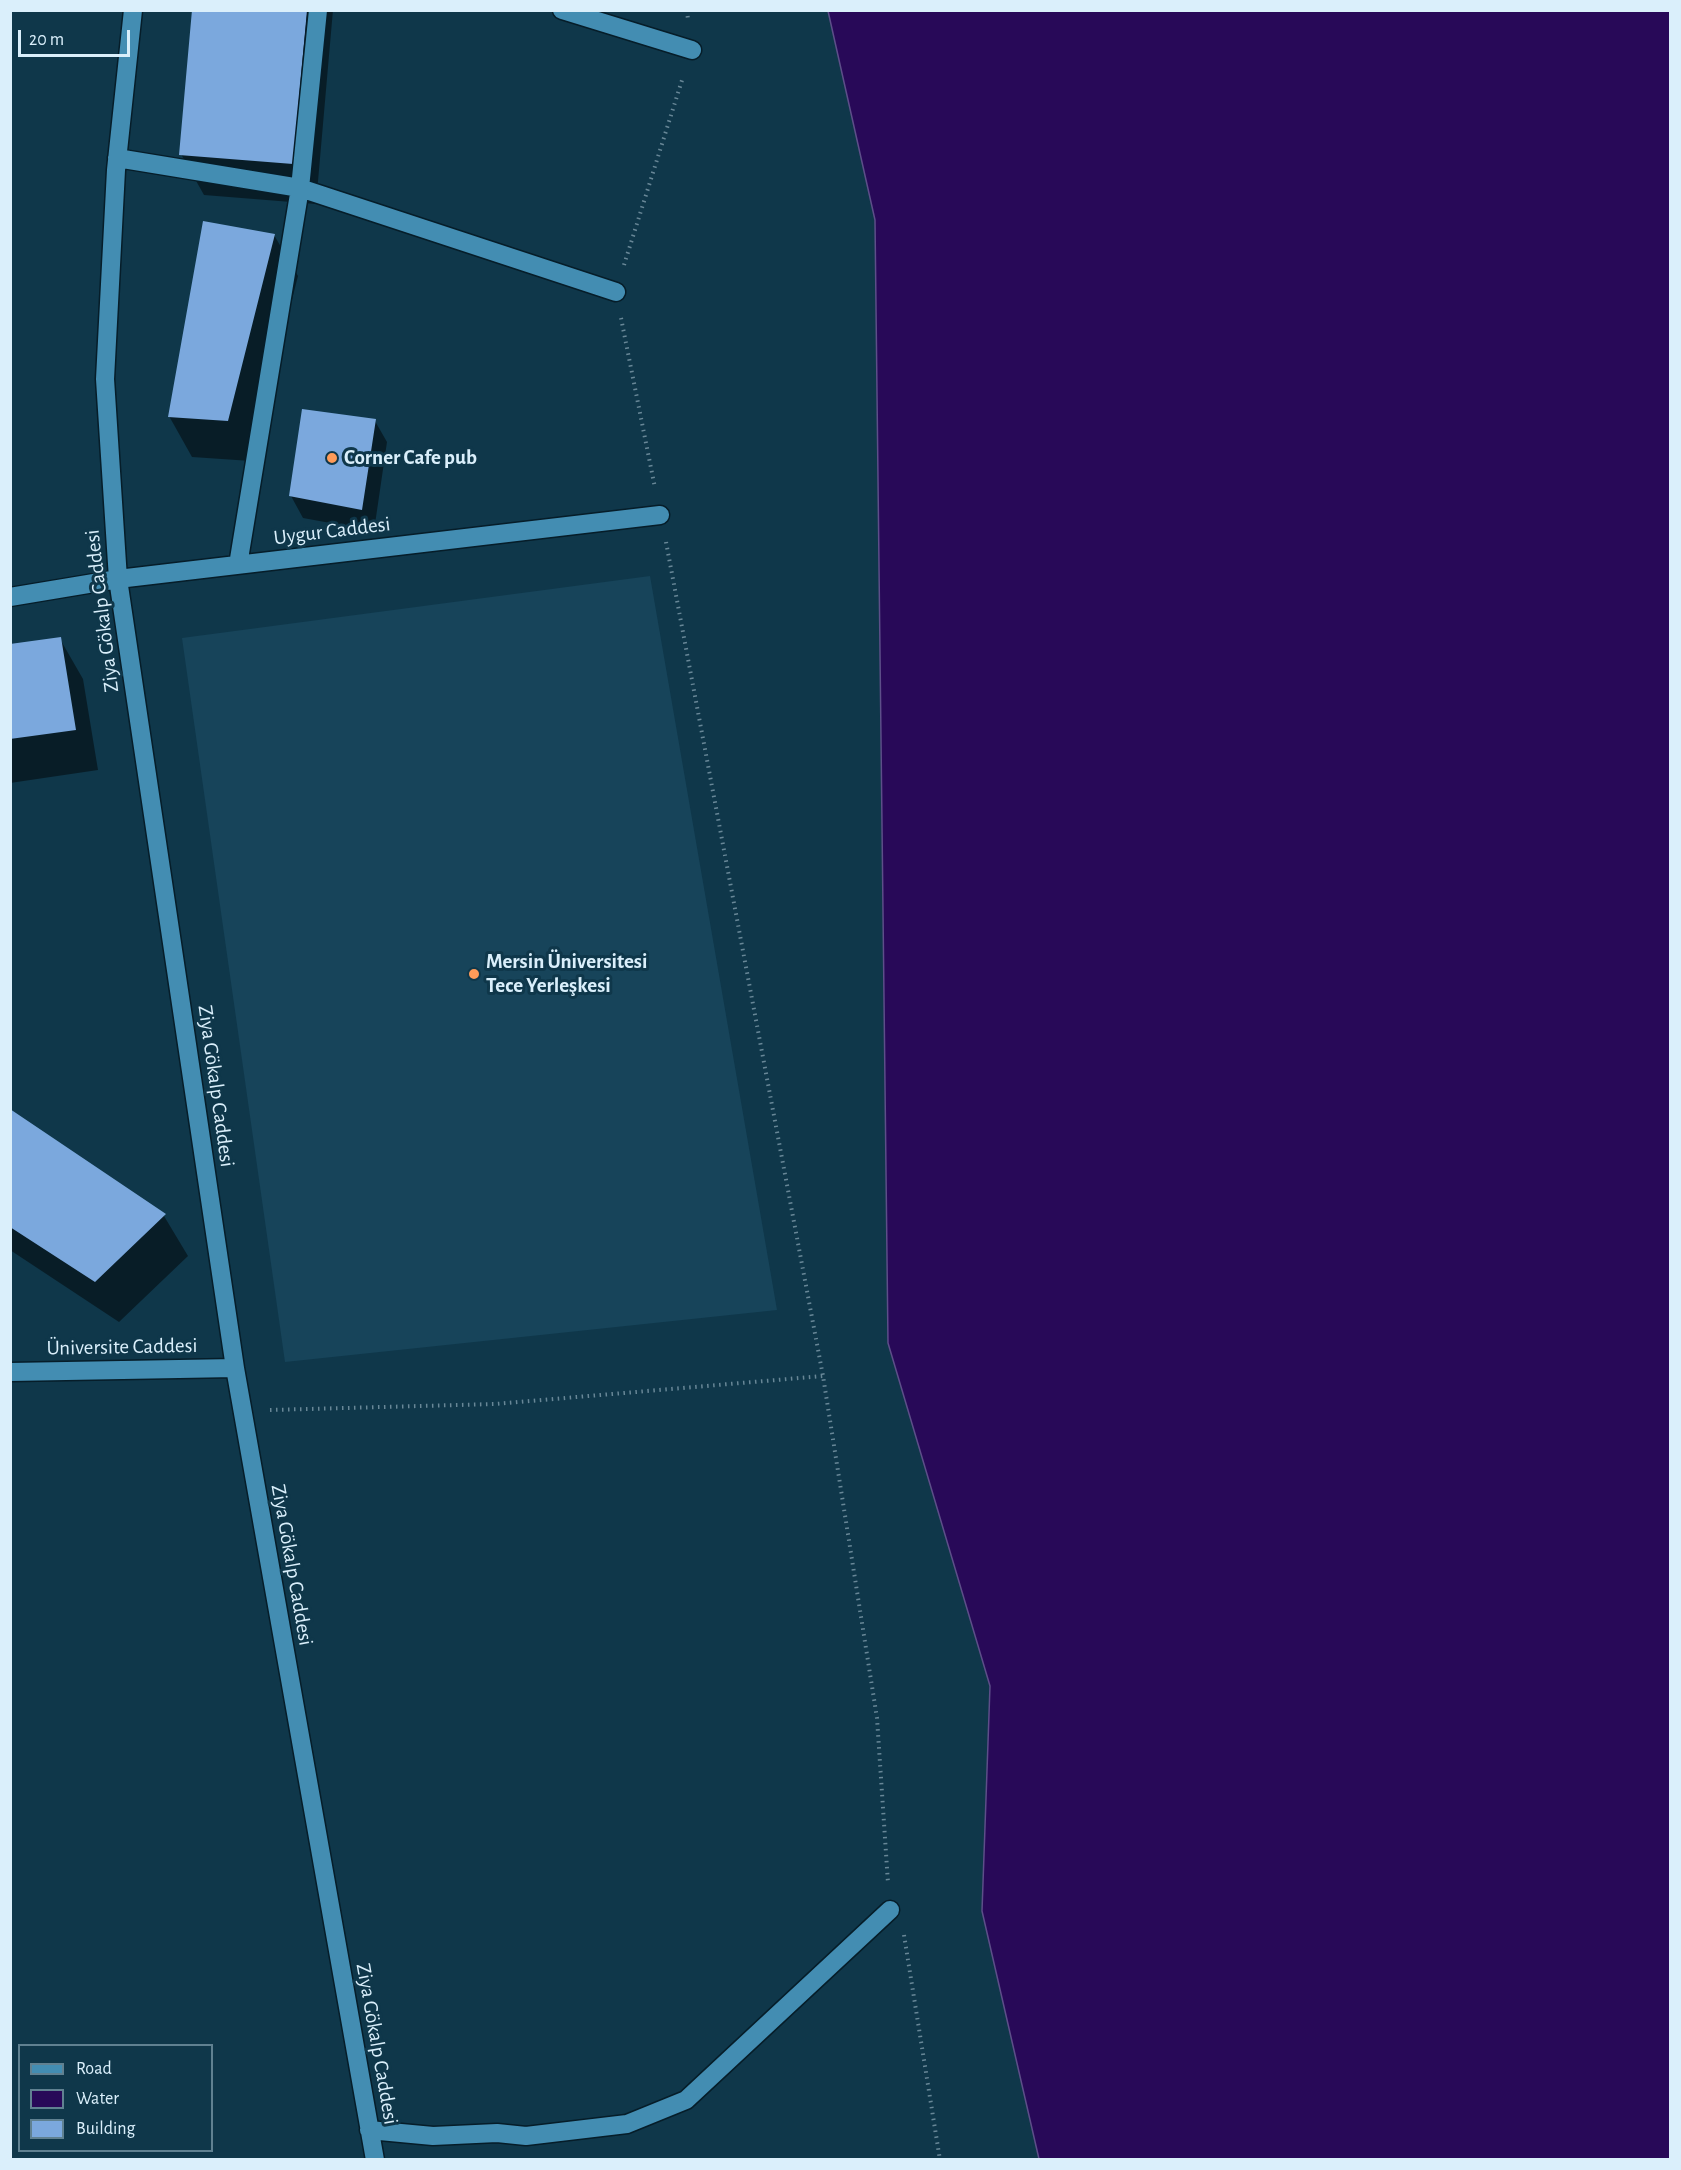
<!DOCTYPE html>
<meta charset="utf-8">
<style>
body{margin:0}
#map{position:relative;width:1681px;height:2170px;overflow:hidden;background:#0f374a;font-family:"Alegreya Sans",sans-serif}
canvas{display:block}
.frame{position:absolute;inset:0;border:12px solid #daeffb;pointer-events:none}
.legend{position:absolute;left:18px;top:2044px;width:195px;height:108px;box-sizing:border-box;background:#0f374a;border:2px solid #608191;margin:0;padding:8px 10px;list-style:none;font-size:18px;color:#daeffb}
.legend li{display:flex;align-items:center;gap:12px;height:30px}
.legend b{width:30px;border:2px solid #608191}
.scale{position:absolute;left:18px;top:30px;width:112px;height:27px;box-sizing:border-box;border:3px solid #daeffb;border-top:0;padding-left:8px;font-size:18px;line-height:21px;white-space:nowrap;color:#daeffb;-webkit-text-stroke:4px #0f374a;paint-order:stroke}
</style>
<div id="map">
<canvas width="1681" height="2170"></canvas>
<div class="frame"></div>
<ul class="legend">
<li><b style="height:8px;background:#438db2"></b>Road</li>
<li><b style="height:16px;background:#280958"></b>Water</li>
<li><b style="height:16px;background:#7ba8dd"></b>Building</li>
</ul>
<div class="scale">20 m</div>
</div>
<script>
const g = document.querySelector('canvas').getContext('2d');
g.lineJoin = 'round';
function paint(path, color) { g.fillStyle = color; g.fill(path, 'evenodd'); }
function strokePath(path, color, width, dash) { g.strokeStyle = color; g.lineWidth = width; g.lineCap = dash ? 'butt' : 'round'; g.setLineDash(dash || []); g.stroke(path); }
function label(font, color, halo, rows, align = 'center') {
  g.font = font + ' "Alegreya Sans",sans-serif'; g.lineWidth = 6; g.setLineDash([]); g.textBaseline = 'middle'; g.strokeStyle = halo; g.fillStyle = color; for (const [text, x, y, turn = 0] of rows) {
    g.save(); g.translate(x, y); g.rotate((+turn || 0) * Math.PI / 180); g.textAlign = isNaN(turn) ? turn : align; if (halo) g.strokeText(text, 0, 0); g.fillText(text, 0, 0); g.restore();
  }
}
paint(new Path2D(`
 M650,576L777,1310L285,1362L182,638Z`), '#17445a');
const water = new Path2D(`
 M828,11H1670V2159H1039L982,1911L990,1686L888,1343L875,220Z`);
paint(water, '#280958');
strokePath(water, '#5d4e89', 1.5);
paint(new Path2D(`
 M193,10H333L316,204L204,195L181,154Z
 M274,235L298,276L251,461L192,457L169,416Z
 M375,421L387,442L374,531L303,518L291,496Z
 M60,639L83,679L98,770L10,783V646Z
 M10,1111L164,1216L188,1256L119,1322L10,1250Z`), '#0007');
paint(new Path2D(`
 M192,10H307L293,164L179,155Z
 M203,221L275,234L228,421L168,417Z
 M302,409L376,419L362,510L289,496Z
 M61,637L76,730L10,739V644Z
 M10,1109L166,1214L95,1282L10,1227Z`), '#7ba8dd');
const minor = new Path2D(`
 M133,10L116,170L105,379L118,579L235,1368L375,2160
 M562,10L692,50
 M117,158L300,188L616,292
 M238,565L300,188L318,10
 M10,597L118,579L660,515
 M10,1372L235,1368
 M369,2130L433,2136L497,2133L526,2136L627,2124L686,2100L890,1910`);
strokePath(minor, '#061d29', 21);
strokePath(new Path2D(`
 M687,10L688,20
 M624,265L683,77
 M621,318L655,488
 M666,542L823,1376L877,1718L888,1883
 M270,1410L495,1404L823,1376
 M904,1935L940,2160`), '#688797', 4, [1.5, 4.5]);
strokePath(minor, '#438db2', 18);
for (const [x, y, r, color] of [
 [332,458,6,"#fe9b59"],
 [474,974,6,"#fe9b59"]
]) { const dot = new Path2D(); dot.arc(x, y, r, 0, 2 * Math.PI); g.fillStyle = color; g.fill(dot); strokePath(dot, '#0f374a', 2); }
label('bold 21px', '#daeffb', '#0f374a', [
 ["Corner Cafe pub",344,458],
 ["Mersin Üniversitesi",486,962],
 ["Tece Yerleşkesi",486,986]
], 'left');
label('21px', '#daeffb', '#0f374a', [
 ["Uygur Caddesi",332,531,-7],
 ["Ziya Gökalp Caddesi",102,611,-97],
 ["Ziya Gökalp Caddesi",216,1086,82],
 ["Üniversite Caddesi",122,1347,-1],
 ["Ziya Gökalp Caddesi",292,1565,80],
 ["Ziya Gökalp Caddesi",377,2044,80]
]);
</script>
